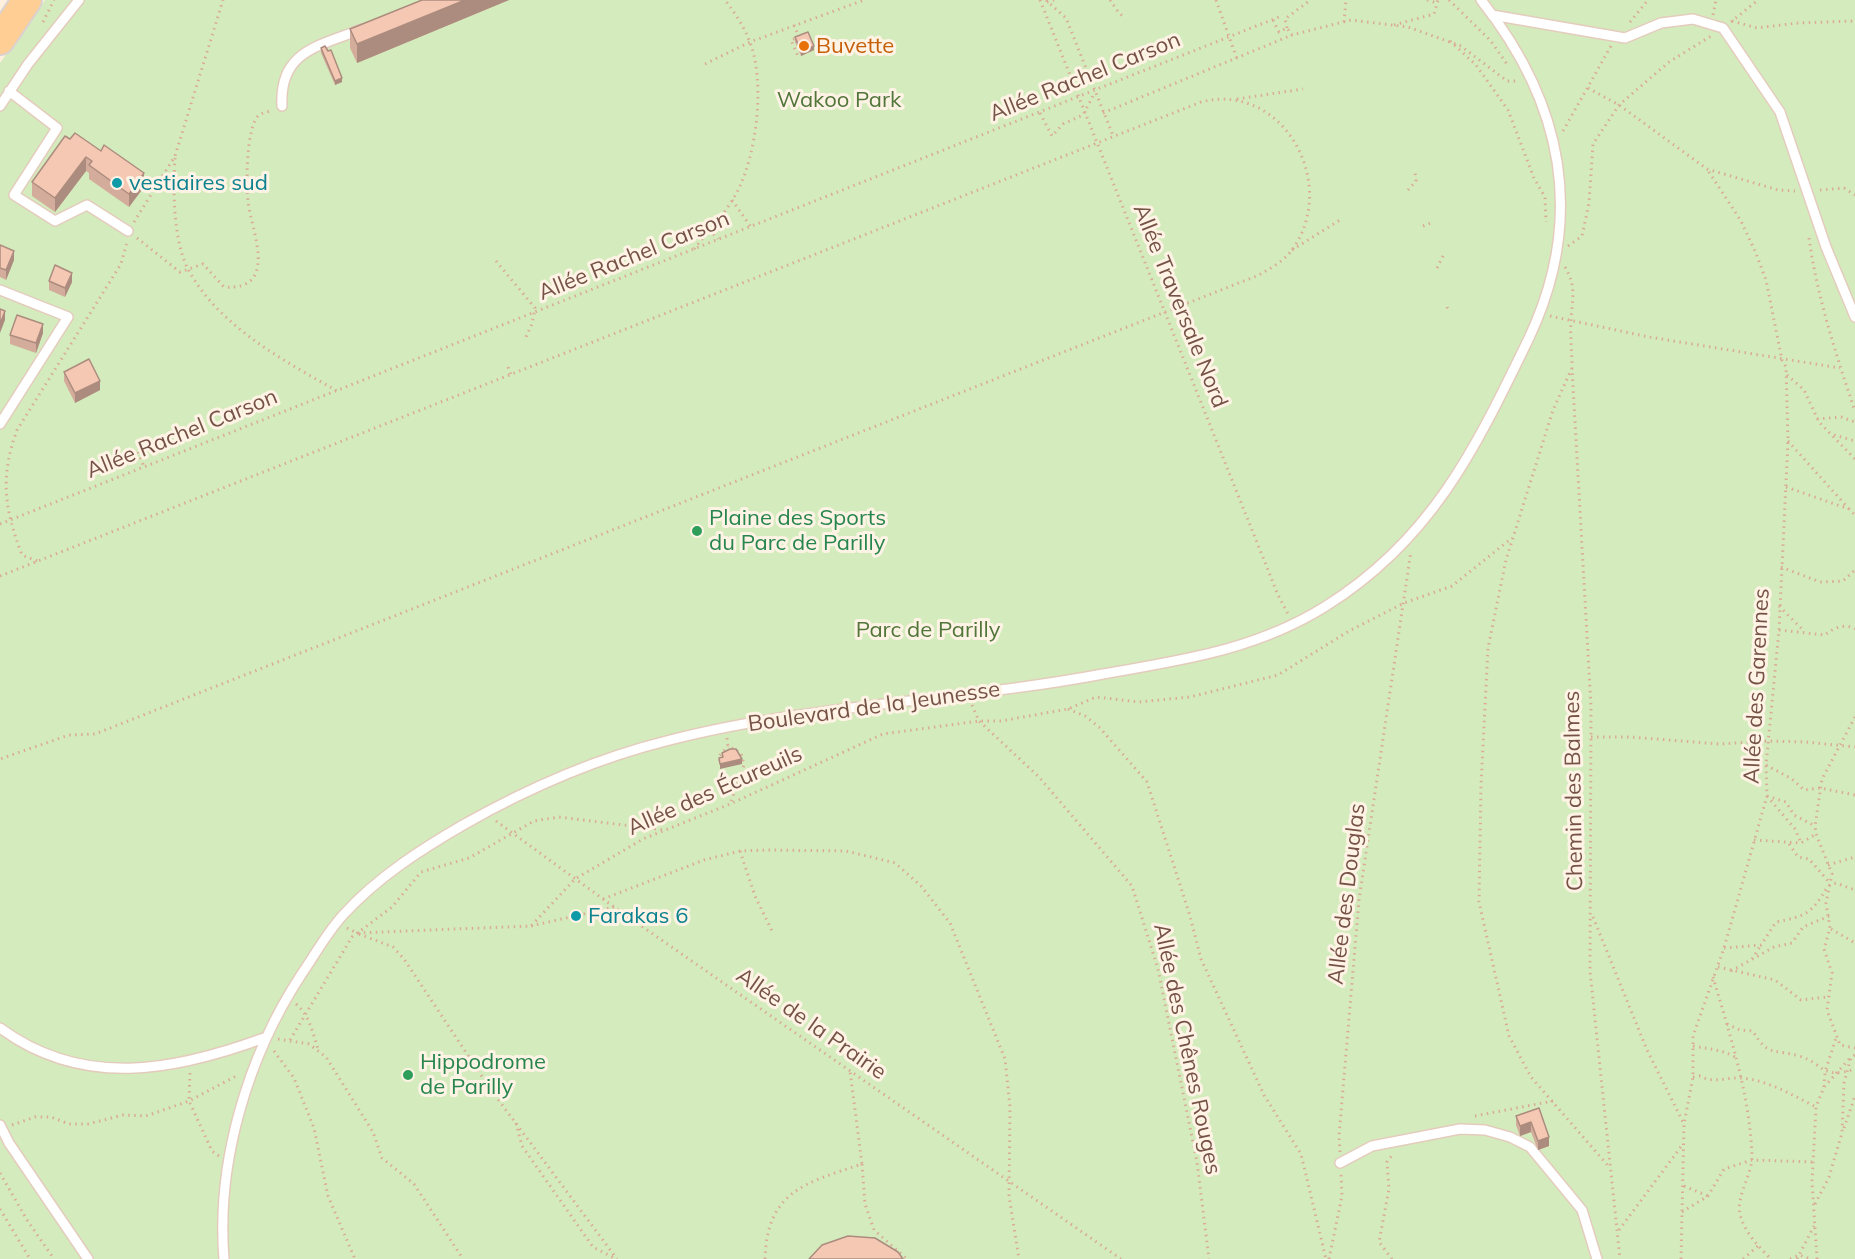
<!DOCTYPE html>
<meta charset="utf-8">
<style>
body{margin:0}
canvas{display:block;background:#feefdf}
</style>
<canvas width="1855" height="1259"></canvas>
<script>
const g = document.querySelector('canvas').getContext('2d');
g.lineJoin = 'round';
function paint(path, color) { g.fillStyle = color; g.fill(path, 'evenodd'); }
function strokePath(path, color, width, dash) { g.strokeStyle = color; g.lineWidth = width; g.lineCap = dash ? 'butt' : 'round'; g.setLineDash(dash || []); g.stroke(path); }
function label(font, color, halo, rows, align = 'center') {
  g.font = font + ' Mulish,sans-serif'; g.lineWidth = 6; g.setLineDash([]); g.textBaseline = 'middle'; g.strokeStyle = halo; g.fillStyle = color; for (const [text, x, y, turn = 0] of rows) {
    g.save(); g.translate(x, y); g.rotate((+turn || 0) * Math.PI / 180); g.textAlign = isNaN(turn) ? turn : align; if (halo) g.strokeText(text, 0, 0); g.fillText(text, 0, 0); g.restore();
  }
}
paint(new Path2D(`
 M45,0H1855V1259H0V63Z`), '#d4ecbd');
const lane = new Path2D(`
 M1492,15L1625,38L1661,23L1693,19L1723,28L1780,112L1826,247L1855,317
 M9,91L57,128L14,195L55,221L87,205L128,231
 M0,106L28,64L79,0
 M282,106C279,51 319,46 362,29
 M0,290L68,317L0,424
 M0,1028C83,1089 174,1071 264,1038
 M0,1125L9,1143L88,1259
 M1340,1163L1372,1146L1460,1129L1485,1130L1510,1137L1530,1147L1582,1210L1597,1259
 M224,1259C216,1162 248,1056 301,975C315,955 327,932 344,914C378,877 420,850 463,825C528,788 597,758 670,740C811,704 960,701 1103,674C1182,660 1256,650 1326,606C1433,539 1476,447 1529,338C1586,217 1563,103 1481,0`);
const primary = new Path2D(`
 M0,40L27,0`);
strokePath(lane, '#e4ccbd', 12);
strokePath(primary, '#dbd2cf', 32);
strokePath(new Path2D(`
 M1040,0L1278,595L1288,614
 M1046,0L1066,18L1114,138
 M1110,0L1119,13L1125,18
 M1216,0L1237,59
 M1427,0L1437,3
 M1449,0L1490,40L1507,64
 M1047,2L1054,0
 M1713,15L1716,0
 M1273,20L1279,32L1287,28L1292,35L1351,20L1408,27L1461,46L1507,81H1518
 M1732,21L1757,28L1798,23L1855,21
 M43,22L54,0
 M1344,22L1346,0
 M1630,22L1648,0
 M1731,22L1758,0
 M794,25L799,37L791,40L798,56
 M1394,25L1434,14L1438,0
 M1287,28L1285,19L1309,1
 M1450,41L1476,65L1508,110L1534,178L1545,197L1546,222
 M705,64L750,42L864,0
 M1588,88L1619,105L1707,169L1778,190L1795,191
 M1237,99L1303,89
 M1040,113L1052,136L1063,124L1083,115L1094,94
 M1103,113L1292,35
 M1563,131L1611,46
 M175,158C173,190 173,242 189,271C220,327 283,360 337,391
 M1408,190L1416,181L1415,172
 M1820,190L1844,188L1855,195
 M732,200L751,227
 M134,222L175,156L223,0
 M1423,226L1434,222
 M709,230L718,239
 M137,238L180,272L203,264L224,287C280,291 251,230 248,201C246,185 246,126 259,115C262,113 268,112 272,110
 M1809,238C1817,296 1836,355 1855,411
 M1568,246L1582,236L1589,203L1593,144L1619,105L1669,62L1711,36
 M694,249C708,231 725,214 736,194C757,156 766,80 749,40C744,26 734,12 725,0
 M1292,250L1340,220
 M496,261L535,308L532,324L525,339
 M1565,267C1577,287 1572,298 1571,321C1570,336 1572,352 1572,368L1591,707L1590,971L1620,1259
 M1437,268L1445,252
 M1447,307L1449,312
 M1550,316L1649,337L1840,368
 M508,367L511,375
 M1572,368L1553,410L1506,560L1488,648L1481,785L1479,902L1509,1036L1531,1077L1610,1168
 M1787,375L1804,390L1819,422L1855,459
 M1817,419L1841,417L1855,422
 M1834,435L1855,441
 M1788,441L1849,509
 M138,452L144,467
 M1786,487L1849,509L1855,515
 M0,524L1279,17
 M37,561L22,555C4,508 0,477 17,430L121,264L127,242
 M1781,567L1820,582L1843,581L1855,570
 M0,576L1201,102C1283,81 1340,184 1292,250C1284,261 1271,268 1259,275L95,734L69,735L0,759
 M1779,606L1802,629
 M1779,630L1825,635C1833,628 1845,623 1855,629
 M972,705L979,721L1039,777L1132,886L1158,969L1197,1162L1209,1259
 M1068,709L1085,716L1100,728L1147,782L1190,916L1201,959L1264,1095L1301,1154L1326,1259
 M1855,717L1822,779L1815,826L1816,834L1832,874L1826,903L1830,928L1824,949L1832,973L1827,1010L1840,1045L1855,1048
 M1591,737H1630L1719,744L1767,741L1806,742L1855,747
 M727,738L728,746L741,753L744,765L730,804
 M720,761L719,756L728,746
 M1766,765L1792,779L1804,790L1820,788L1855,795
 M1767,796L1786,802L1794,815L1815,826
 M1767,796L1795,829L1801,843
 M496,821L614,907L1121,1259
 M1754,840L1801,843L1816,834
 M1789,844L1798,857L1809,859L1829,882
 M740,851L755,896L773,933
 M1828,865L1855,857
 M603,899L704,860L740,851L768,850L846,851L875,858L895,863L921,886L950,923L1005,1059L1010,1107L1009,1196L1019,1259
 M1593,917L1647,1050L1683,1122
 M531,926L614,907
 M347,928L357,933L531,926L575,879L643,839L730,804L883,734L979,721H1001L1068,709L1096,697L1139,702L1190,697L1278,675L1349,631L1404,603L1452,586L1512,538
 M1831,929L1855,943
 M359,934L393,947L404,959L491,1090L617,1259
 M1724,948L1761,945L1776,922C1807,916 1812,913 1828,886L1836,883L1855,890
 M1752,959L1761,945
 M1718,967L1775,980L1801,1000L1827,997
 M1731,971L1774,947L1792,943L1803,927L1829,916
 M1713,977C1730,1035 1750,1096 1752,1156C1752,1175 1736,1196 1740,1214C1744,1232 1759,1247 1771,1259
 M296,1004C311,1017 312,1033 319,1051
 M1727,1024L1740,1030L1753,1031C1767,1057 1776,1049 1799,1056C1825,1064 1821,1080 1855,1069
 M278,1039L309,1044L326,1057L373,1132L382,1158L414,1184L463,1259
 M290,1040L352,937L392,907L421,872L469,858L534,821L559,817L664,830
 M1693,1046C1709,1049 1720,1049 1735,1057
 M274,1051L294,1078L314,1128L328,1196L355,1259
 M190,1073L189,1101L212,1151L219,1156
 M1693,1077L1700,1076C1714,1084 1726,1077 1741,1078C1768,1080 1792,1095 1816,1107
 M1824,1087L1825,1072L1836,1038
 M1475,1116L1553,1101
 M516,1123L522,1146L593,1247L616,1259
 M12,1125L35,1117H51L69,1124H88L123,1115L146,1116L189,1101L238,1075
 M1844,1128L1855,1096
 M1340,1152L1339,1136L1359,900L1411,551
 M862,1164L865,1204L874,1230L907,1259
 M0,1173L27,1220L54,1259
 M1684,1186L1708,1196
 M1815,1204L1829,1177L1842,1133L1844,1083L1851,1057L1855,1055
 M0,1209L30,1259
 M1682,1212L1708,1196L1724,1169L1752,1160L1814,1162
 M1619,1230L1683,1144
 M765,1259C767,1191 805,1183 862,1164L850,1071
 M1329,1259L1342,1196L1341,1173
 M1392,1259L1379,1242L1389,1189L1387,1162L1393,1154
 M1681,1259L1684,1124L1693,1077V1036L1724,948L1767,796L1766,765L1779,630L1788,441L1786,367L1782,360L1766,280L1755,251L1741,221L1707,169
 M1743,1259L1758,1246
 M1790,1259L1799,1255L1811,1259
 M1797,1259L1814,1226
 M1817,1259L1812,1182L1816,1107L1824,1087L1851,1057`), '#daab98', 3, [1.5, 4.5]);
strokePath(lane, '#fff', 9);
strokePath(primary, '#ffce94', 28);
paint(new Path2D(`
 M422,0H509L357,63L350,48V29Z
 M795,37L814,50L801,56L795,42Z
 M321,48L342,82L335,85L321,53Z
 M70,139L144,187L129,207L89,179V173L86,171L55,212L32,196V182Z
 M0,245L14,260L6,280L0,277Z
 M49,281L72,282L65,297L49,290Z
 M43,333L36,353L10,344V335Z
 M64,372L100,390L75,403L64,381Z
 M1539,1108L1549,1146L1538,1150L1531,1132L1520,1136L1516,1125V1116Z`), '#d3ac9b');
paint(new Path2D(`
 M465,0H509L357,63V44Z
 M814,46V50L801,56V51Z
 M342,78V82L335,85V81Z
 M86,157V171L55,212V198Z
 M144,173V187L129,207V194Z
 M14,251V260L6,280V270Z
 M72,273V282L65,297V288Z
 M5,311V320L0,333V324Z
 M43,324V333L36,353V343Z
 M100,381V390L75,403V393Z
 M742,759V764L720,769V764Z
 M1531,1122V1132L1520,1136V1126Z
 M1549,1137V1146L1538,1150V1141Z`), '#ac8c7e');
const building = new Path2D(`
 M422,0H465L357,44L350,29Z
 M808,32L814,46L801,51L795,37Z
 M325,46L328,51L331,50L342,78L335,81L321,48Z
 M75,133L101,151L104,145L144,173L129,194L89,165L92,161L86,157L55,198L32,182L65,136L70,139Z
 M0,245L14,251L6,270L0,268Z
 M55,265L72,273L65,288L49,281Z
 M0,309L5,311L0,324Z
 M17,315L43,324L36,343L10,335Z
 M89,359L100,381L75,393L64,372Z
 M730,749H736L742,759L720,764L719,758L723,757L722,753Z
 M1539,1108L1549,1137L1538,1141L1531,1122L1520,1126L1516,1116Z
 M848,1236L875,1238L898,1252L903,1259H809L822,1245Z`);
paint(building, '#f5c8b4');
strokePath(building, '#ac8c7e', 1.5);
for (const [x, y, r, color] of [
 [804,46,6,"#e8710a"],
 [117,183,6,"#0f9aa8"],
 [697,531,6,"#2e9e5b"],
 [576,916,6,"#0f9aa8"],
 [408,1075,6,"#2e9e5b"]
]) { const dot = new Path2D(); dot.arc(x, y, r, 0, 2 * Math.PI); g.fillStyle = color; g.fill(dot); strokePath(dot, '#fff3e6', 2); }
label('22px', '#c56008', '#fff3e6', [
 ["Buvette",816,46]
], 'left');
label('22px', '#755245', '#fff3e6', [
 ["Allée Rachel Carson",1085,77,-22],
 ["Allée Rachel Carson",634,256,-22],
 ["Allée Traversale Nord",1180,306,68],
 ["Allée Rachel Carson",182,434,-22],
 ["Allée des Garennes",1757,686,-87],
 ["Boulevard de la Jeunesse",874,707,-8],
 ["Allée des Écureuils",715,791,-24],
 ["Chemin des Balmes",1574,791,-91],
 ["Allée des Douglas",1347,894,-83],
 ["Allée de la Prairie",811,1024,35],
 ["Allée des Chênes Rouges",1187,1049,78]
]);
label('22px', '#51763a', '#fff3e6', [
 ["Wakoo Park",839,100],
 ["Parc de Parilly",928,630]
]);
label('22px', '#0d838f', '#fff3e6', [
 ["vestiaires sud",129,183],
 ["Farakas 6",588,916]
], 'left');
label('22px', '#27864d', '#fff3e6', [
 ["Plaine des Sports",709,518],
 ["du Parc de Parilly",709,543],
 ["Hippodrome",420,1062],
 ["de Parilly",420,1087]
], 'left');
</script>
